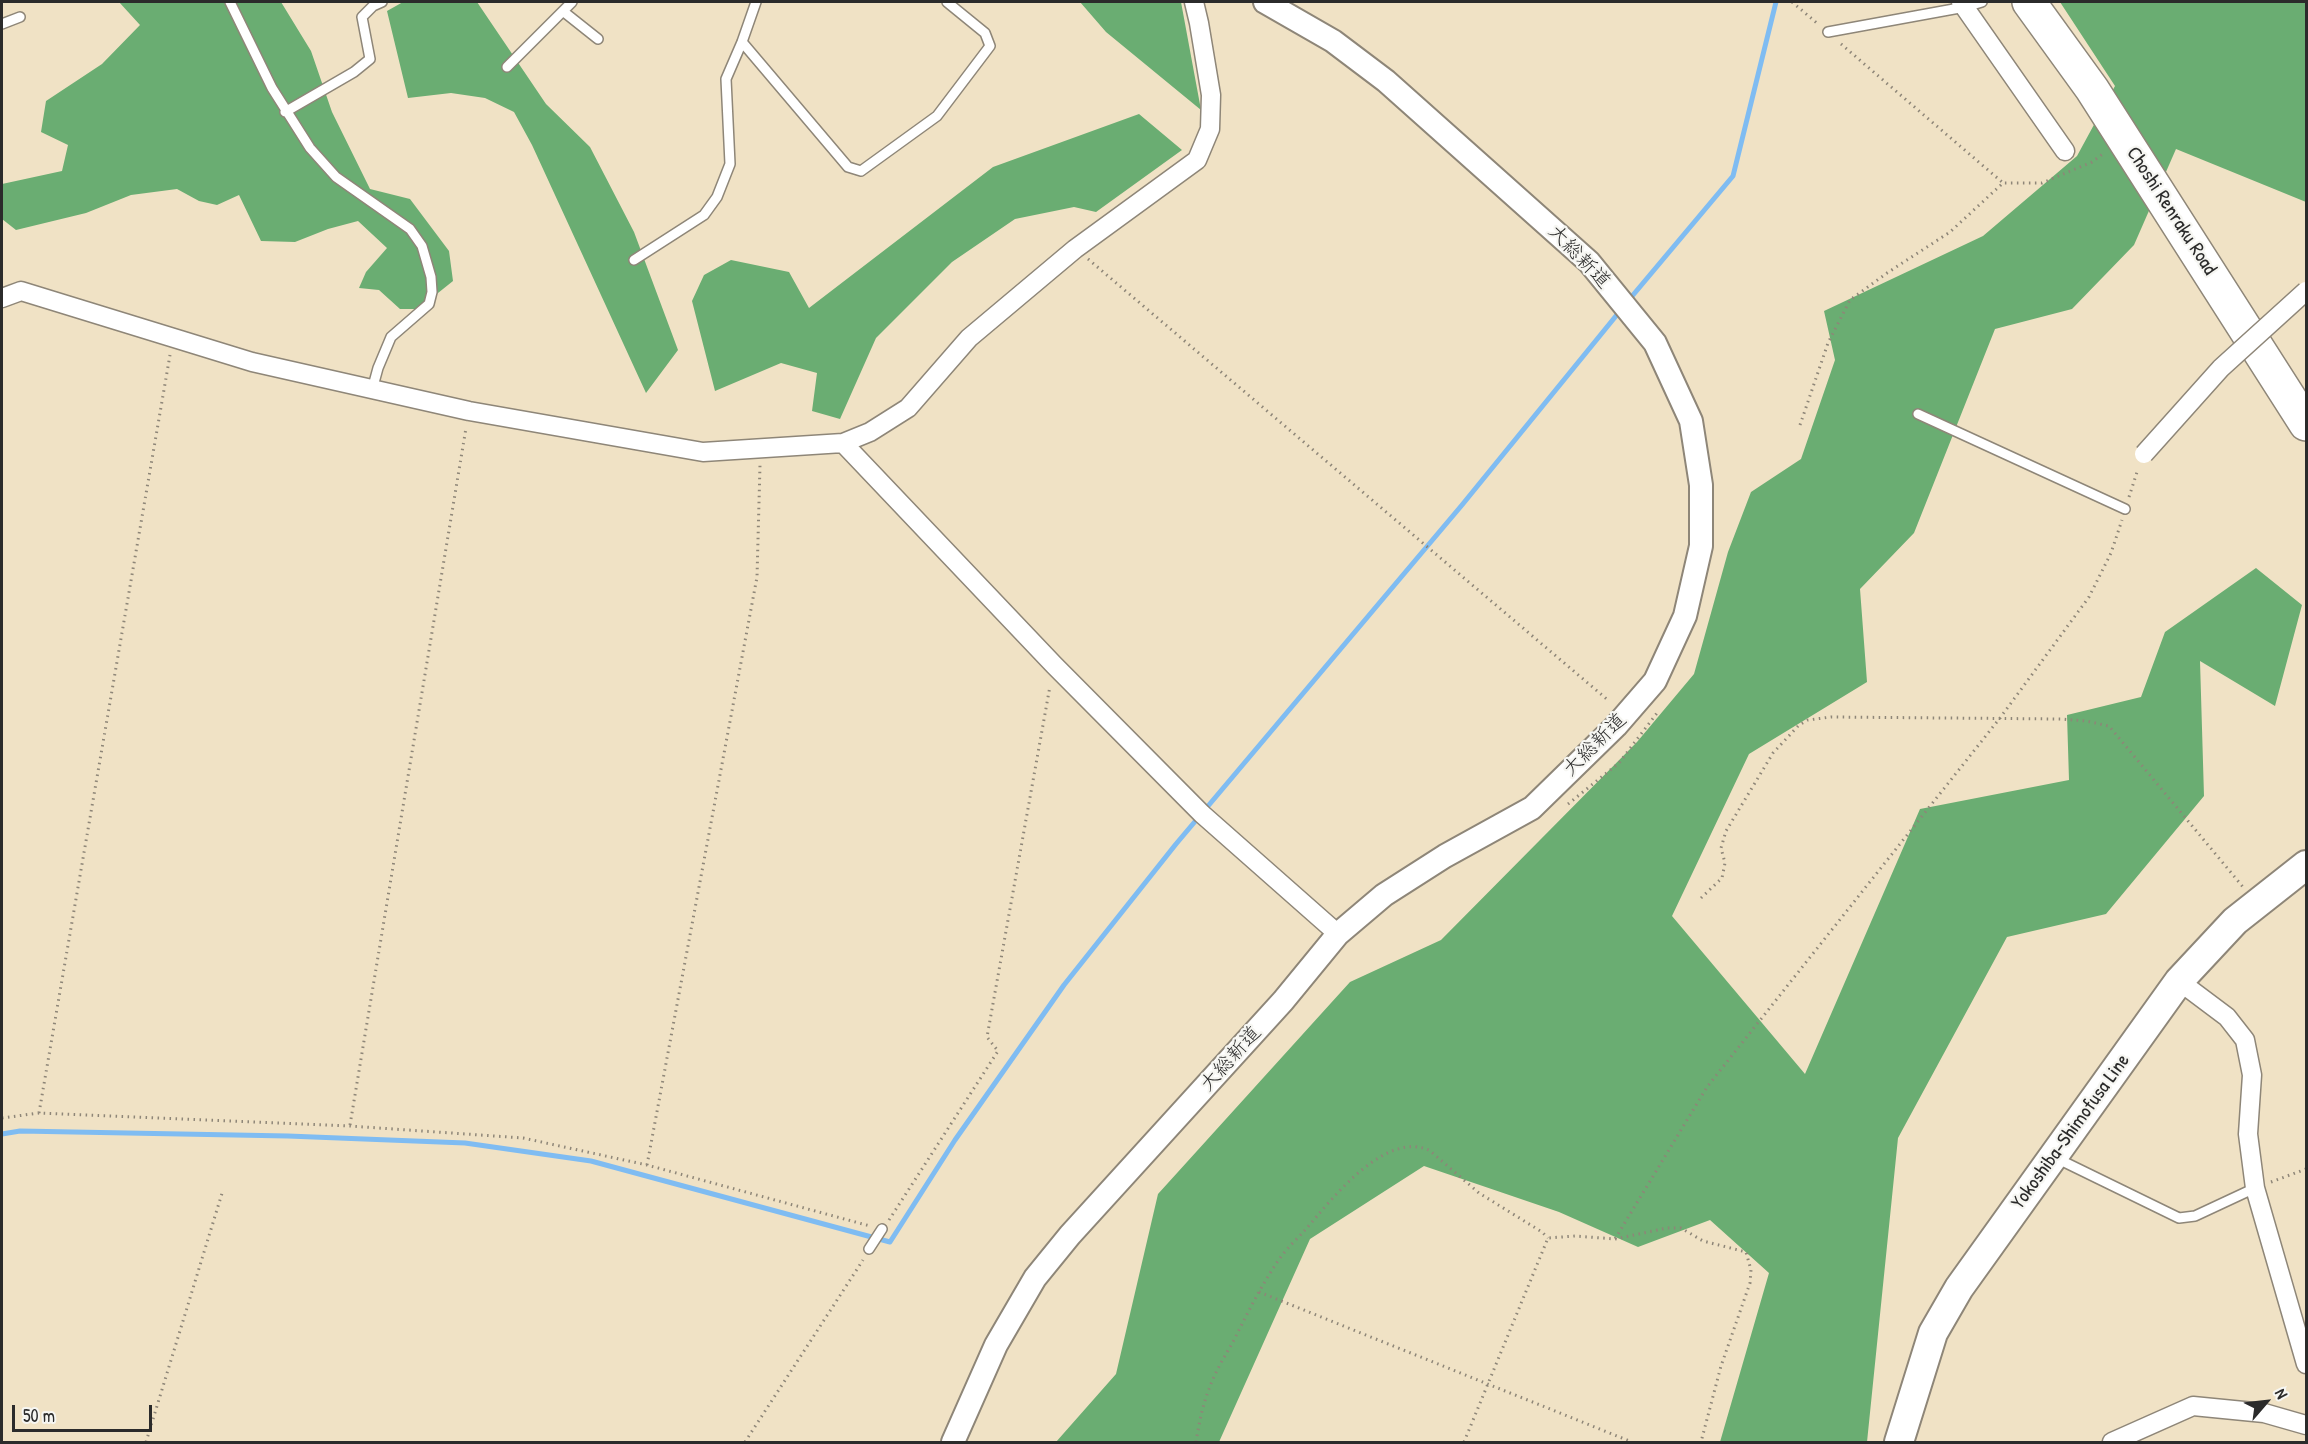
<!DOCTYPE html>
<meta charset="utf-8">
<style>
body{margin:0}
#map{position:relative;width:2308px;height:1444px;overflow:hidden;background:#f0e2c5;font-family:"Patrick Hand",sans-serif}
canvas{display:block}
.frame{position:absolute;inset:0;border:3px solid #2b2b2b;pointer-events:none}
.north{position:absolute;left:2236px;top:1372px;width:60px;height:60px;-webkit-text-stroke:4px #f6f6f2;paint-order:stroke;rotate:62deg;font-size:16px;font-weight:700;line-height:24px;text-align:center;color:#2b2b2b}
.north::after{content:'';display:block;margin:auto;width:21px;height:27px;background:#2b2b2b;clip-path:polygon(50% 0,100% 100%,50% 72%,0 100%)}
.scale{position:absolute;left:12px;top:1405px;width:140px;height:27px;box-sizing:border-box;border:3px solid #2b2b2b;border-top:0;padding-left:8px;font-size:18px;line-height:21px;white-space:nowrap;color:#2b2b2b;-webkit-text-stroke:4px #f6f6f2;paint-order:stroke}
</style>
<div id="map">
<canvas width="2308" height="1444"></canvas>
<div class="frame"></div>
<div class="north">N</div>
<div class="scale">50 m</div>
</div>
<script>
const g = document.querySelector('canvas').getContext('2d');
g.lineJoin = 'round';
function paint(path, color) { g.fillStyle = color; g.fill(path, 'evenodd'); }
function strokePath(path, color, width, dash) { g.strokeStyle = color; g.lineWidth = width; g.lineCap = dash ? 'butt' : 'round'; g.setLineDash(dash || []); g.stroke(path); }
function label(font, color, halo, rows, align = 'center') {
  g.font = font + ' "Patrick Hand","Klee One",sans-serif'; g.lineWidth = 4.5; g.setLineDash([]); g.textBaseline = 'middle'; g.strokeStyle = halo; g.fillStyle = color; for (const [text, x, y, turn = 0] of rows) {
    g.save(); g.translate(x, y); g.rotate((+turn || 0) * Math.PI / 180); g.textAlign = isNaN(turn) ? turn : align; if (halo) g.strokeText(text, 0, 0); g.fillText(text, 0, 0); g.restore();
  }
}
paint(new Path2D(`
 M119,2H281L311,51L332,112L370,189L410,199L449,251L453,281L418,309H400L379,290L359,288L366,272L387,248L358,221L328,229L295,242L261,241L239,195L217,205L199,201L177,189L131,195L86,213L16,230L2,219V184L62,171L68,145L41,132L46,101L102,64L140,25Z
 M403,2H477L546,104L590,147L634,232L678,350L646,393L532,145L514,112L485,98L451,93L408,98L387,11Z
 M1080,2H1181L1201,110L1106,32Z
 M2060,2H2306V202L2176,149L2134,245L2072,309L1995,329L1914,533L1860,589L1867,682L1749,754L1672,916L1805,1074L1920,809L2069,780L2067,715L2141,697L2165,632L2256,568L2302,605L2275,706L2200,661L2204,796L2106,914L2007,937L1898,1138L1867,1442H1720L1769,1273L1710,1220L1638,1247L1559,1212L1424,1166L1310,1239L1219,1442H1056L1116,1374L1158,1194L1350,982L1441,940L1637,742L1694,674L1728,552L1751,492L1801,459L1835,360L1824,311L1983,236L2077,156L2115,86Z
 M1139,114L1182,150L1096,212L1074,207L1015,219L952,262L876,338L840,419L812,411L817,373L781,363L715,391L692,301L704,275L731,260L789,272L809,308L993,167Z`), '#6aad72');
strokePath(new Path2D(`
 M1628,301L1733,176L1776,2
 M2,1134L20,1131L288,1136L465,1143L591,1161L890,1242L955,1140L1064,985L1176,844L1462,505L1620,311`), '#7fbcf2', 5);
const service = new Path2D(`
 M230,2L272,88L310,148L336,177L410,229L422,246L431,277L432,292L429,304L391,337L378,368L372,390
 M564,12L598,39
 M2,24L20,17
 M1828,32L1965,7L1982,2
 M742,42L848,167L861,171L937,116L990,46L985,33L947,2
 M507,67L572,2
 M285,112L354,72L370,59L362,17L373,6L382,2
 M634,260L704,215L717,197L730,164L726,79L742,42L756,2
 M1918,414L2125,509
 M2056,1158L2179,1218L2195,1216L2255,1188
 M869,1249L882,1229`);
const minor = new Path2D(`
 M1961,2L2065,151
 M2,298L21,291L252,362L469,411L703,452L843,443L870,432L908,408L969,338L1075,249L1197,160L1210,129L1211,95L1199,23L1194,2
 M843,443L1054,665L1202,814L1338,934
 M2179,981L2227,1017L2245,1040L2252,1075L2248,1134L2255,1188L2306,1364
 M2112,1442L2193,1406L2264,1413L2306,1425`);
const tertiary = new Path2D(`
 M953,1442L996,1345L1035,1278L1070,1235L1283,1001L1338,934L1384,895L1445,856L1532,808L1616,726L1655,681L1685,616L1701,546V485L1691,421L1655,343L1589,262L1386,81L1333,41L1265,2`);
const primary = new Path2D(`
 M1899,1442L1933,1333L1959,1288L2179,981L2235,921L2306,865`);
const motorway = new Path2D(`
 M2029,2L2092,89L2306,424`);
strokePath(service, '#8e8678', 12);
strokePath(minor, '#8e8678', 21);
strokePath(tertiary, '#8e8678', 26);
strokePath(primary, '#8e8678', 32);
strokePath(motorway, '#8e8678', 36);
strokePath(new Path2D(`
 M1792,2L1818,24
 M1841,44L2002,182
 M1088,259L1609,701
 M1800,425L1828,343L1850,300L1887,273L1950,232L2003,183H2042L2092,162L2104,153
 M2129,497L2138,469
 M1568,804L1619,763L1657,713
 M1701,898L1722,878L1725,863L1721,848L1726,831L1773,753L1799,725L1808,720L1831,717L2061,719L2086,721L2109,726L2243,887
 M39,1113L170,355
 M2,1118L39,1113L350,1126L523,1138L647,1165L870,1226
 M350,1125L466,428
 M647,1165L757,577L760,465
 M2271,1182L2306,1169
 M889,1220L998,1051L987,1037L1050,686
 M1615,1239L1667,1228H1681L1703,1241L1746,1252L1751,1270L1750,1283L1721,1366L1701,1442
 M1259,1292L1632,1442
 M146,1442L223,1190
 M745,1442L863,1260
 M1196,1442C1199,1424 1202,1407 1209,1389C1215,1372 1225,1356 1234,1340C1247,1314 1260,1288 1276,1264C1284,1251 1296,1240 1306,1229C1332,1199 1384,1131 1429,1150L1479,1193L1542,1232L1548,1238
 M1464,1442L1548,1238L1575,1236L1615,1239L1707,1087L2000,718L2089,597L2111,553L2122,520`), '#8e8678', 3, [1.5, 4.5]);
strokePath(service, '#fff', 9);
strokePath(minor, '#fff', 18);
strokePath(tertiary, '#fff', 22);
strokePath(primary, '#fff', 28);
strokePath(motorway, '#fff', 33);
const minorBridge = new Path2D(`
 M2144,454L2221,368L2306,291`);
strokePath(minorBridge, '#8e8678', 21, []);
strokePath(minorBridge, '#fff', 18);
label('20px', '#2b2b2b', '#f6f6f2', [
 ["Choshi Renraku Road",2171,211,57],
 ["大総新道",1579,257,46],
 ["大総新道",1595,745,-45],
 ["大総新道",1231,1059,-48],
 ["Yokoshiba-Shimofusa Line",2071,1132,-54]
]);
</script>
